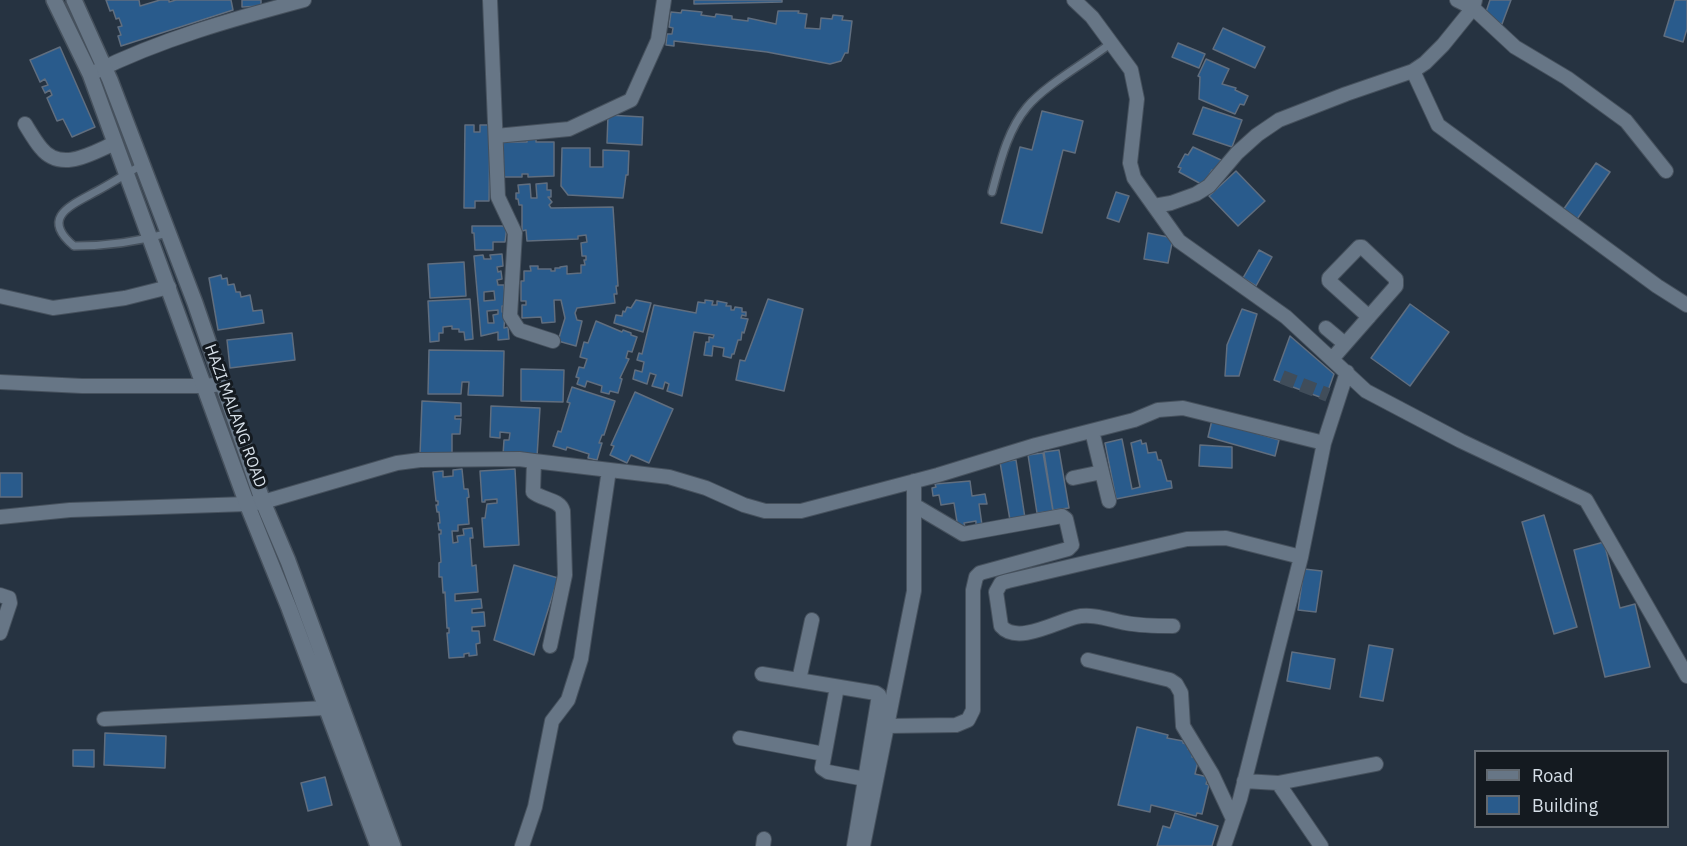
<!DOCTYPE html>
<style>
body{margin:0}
#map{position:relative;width:1687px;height:846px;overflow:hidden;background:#263341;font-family:"IBM Plex Sans",sans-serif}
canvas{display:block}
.legend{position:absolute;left:1474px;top:750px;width:195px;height:78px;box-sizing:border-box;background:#141a20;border:2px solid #626970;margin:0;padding:8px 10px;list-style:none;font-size:18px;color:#d6dfe8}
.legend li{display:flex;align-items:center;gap:12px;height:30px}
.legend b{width:30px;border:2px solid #626970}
</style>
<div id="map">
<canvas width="1687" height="846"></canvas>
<ul class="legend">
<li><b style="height:8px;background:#677686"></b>Road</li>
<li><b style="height:16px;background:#295b8c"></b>Building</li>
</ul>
</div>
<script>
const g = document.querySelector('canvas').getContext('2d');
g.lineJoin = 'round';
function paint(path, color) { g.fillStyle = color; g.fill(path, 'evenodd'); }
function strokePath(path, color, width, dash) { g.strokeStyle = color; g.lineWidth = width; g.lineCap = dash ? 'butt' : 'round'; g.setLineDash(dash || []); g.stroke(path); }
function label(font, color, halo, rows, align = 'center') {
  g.font = font + ' "IBM Plex Sans",sans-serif'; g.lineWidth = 6; g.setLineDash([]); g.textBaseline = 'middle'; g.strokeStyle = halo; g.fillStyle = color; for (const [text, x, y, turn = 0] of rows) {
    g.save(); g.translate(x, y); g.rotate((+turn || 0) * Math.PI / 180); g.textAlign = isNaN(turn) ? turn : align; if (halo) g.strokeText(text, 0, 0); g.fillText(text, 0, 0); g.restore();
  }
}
const building = new Path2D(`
 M106,0H139L140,6L160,0H169V2L176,0H231L233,10L121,46L118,36L121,35L118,27L122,26L119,18L116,19L113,10L110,11Z
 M242,0H261V6L242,7Z
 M694,0H782V2L694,4Z
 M1490,0H1511L1502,24L1484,18Z
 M1675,0H1687V29L1683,42L1664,36Z
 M682,10L702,12L701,15L715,17L716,14L732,16V19L748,21V18L776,24L778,11H799L798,13L807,14L805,28L820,29L821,18L832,19L833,15L843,16L842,20L852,21L848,53H845L841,61L830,64L767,52L674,41V46L666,45L667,34H672L673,28L669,27L671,12L681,13Z
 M1223,28L1265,47L1255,68L1213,49Z
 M1178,43L1205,54L1199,68L1172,57Z
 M60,47L95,127L72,137L63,119L57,121L47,98L52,95L50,90L45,93L42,87L48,85L45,79L40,82L30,60Z
 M1206,59L1229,69L1222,84L1236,88L1235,90L1248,96L1244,105L1240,104L1235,114L1199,99L1200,77L1198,76Z
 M1203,107L1242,120L1232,147L1193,134Z
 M1042,111L1083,121L1075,153L1063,150L1042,233L1001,223L1020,147L1032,150Z
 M608,115L643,117L642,145L607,143Z
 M465,125H474V132H480V125H490L489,201H475V208H464Z
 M527,139H536V142H554V176L528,177V174H522V177H503V142H527Z
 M1193,147L1221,160L1215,171L1212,170L1203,185L1179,172L1181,168L1178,167L1185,154L1188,155Z
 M562,148H590V167H603V150L629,151L628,175H626L623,198L568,195L561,186Z
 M1596,163L1610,172L1575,222L1561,213Z
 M1236,171L1265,201L1238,226L1209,196Z
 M547,183V190H551V197H548L552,202L549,205L551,208L613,207L618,286H616L617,294H614L615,303L577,308L575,313L577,320L582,321L576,346L558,341L565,318L561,300H554L555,322L542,323L541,317L522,318V305H526V301H521V281H524V271H531L530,266H538V269H551V271H555V268H560V267L567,266V274L581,273V265H585L584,260H586V256H582L581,243L587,242L586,235L578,236V239L527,241L526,230L522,231V205H519L518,199H516V193H519L518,185L530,184L531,198H537L536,184Z
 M1116,192L1129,196L1119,222L1107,218Z
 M472,226H507L505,242H493V250H475L474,233H472Z
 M1148,233L1173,238L1168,263L1144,259Z
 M1259,250L1272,257L1256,286L1243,278Z
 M502,254L503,266L497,267L498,272L501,271L502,279L497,280L498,285H504L506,306H502V312H505L504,328L508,327L509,339L498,340V332L481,336L474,256L483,255L484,259H491L490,255ZM494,291L495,300L484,301V292ZM498,310V314L493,315L494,323H488L487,311Z
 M464,262L466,296L430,298L428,264Z
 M221,275L222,279L227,278L228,285L234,284L236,292H240L241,297L250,295L253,311L262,310L264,323L218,330L209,278Z
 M470,299L473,339L465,340L464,332H459V329H452V326L443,327V333H439V341L430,342L428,301Z
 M768,299L803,309L784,391L736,380L740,360L745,361Z
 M636,300L651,303L643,332L614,323L616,315L622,316L623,311L625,312L627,307L631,308Z
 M705,300L713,301L712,305H717V301L727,303L726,306H731V310H734L735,307L742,308V312H746V316L742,315L741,318L748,319L744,333L742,332L741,340H738L734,354H732L731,358L723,356L724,348L713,346L712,356L704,355L706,342H709V337L713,338L714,335L694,332L682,396L667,391L669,384L665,382L663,389L652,386L656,375L650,373L647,384L633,379L635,370L642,372L644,362L637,360L639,353L642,354L654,305L696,313L698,302L705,303Z
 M1410,304L1449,332L1410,386L1371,358Z
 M1242,309L1257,314L1239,376H1225L1227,345Z
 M596,321L622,332L623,330L631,333V335L637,337L632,352L628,351L626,358L629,359L620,378L622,379L618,393L610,391L609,394L601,392L602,386L587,381L585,387L577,384L579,378L576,377L579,367L584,368L587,359L580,357L584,342L588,343Z
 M292,333L295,360L230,368L227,340Z
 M1290,336L1334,374L1325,399L1274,380Z
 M429,350L504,351L503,396L468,395L469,382H462L461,394H428Z
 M521,369L564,370L563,402L521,401Z
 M572,387L615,401L604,435H602L599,443H602L597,460L588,458L589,454L567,447L566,450L553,446L558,431L561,432L570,403L567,402Z
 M635,392L673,409L649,463L631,455L627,463L610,455L614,446L611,445Z
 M422,401L461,403V416H455V419H461L460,434H452V456L420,455Z
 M491,406L540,408L537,457L503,455L504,440H509L510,433L500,432V438L490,437Z
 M1212,420L1279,440L1275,456L1208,437Z
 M1122,439L1132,489L1140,487L1131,443L1141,440L1142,444L1146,443L1148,453L1156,452L1158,460H1161L1167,481H1171L1172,488L1116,499L1105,443Z
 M1200,445L1232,447V468L1199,466Z
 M1059,450L1069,508L1053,510L1044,452Z
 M1043,453L1053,511L1037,513L1028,455Z
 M1016,460L1025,518L1010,520L1000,462Z
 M462,469L464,489H468L469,497L467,498L469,524L458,525V531H452L453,543L458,542L457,536L464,535L463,529L472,528L473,538H470L472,566L476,565L478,592L455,594V601L481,599L482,608L472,609V613L484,612L485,626L472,627V631H479L480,643L476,644L477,655L469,656V653L464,654V657L449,658L447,633H449V628H447L445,592L443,593L442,577H439V563L441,562L439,534H441V530H439L438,523H440L439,512H437L436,505H438V501H436L433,472L443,471V477L453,476V470Z
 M515,469L519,545L484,547L482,518H485L487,504L497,503V499L485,500V502H482L480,471Z
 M0,473H22V497H0Z
 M970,481L972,496L985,494L987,504H979L982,525L976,526V521L964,523L965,527L958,528L954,503L941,505L939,495L933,496L932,488L936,487L935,484Z
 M1544,515L1577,627L1554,634L1522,522Z
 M1604,542L1620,608L1635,604L1650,667L1605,677L1574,550Z
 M514,565L558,578L534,655L494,640Z
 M1304,569L1322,571L1316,612L1298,610Z
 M1369,645L1393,649L1383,701L1360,697Z
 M1292,652L1335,659L1330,689L1287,681Z
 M1137,727L1168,735L1167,738L1183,741V743L1189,745L1188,749L1194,750L1192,757L1199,758L1195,774L1208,777L1206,784L1209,785L1202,814L1197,813L1196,816L1151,805L1150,812L1118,805Z
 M105,733L166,736L165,768L104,765Z
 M73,750H94V767L73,766Z
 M325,777L332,805L308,811L301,783Z
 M1175,813L1218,826L1212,846H1157L1163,826L1170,828Z`);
paint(building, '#295b8c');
strokePath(building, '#606e7f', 1.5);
strokePath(new Path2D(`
 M1282,377L1328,395`), '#404d5a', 14, [14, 7]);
const service = new Path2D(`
 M142,165C127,173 112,183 97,191C72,205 39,217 74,246C106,246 137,242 168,233
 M992,192C1000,163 1007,131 1027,107C1045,85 1087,62 1111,43`);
const minor = new Path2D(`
 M490,0L498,197L515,233L510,316L519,330L553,341
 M1074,0L1092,17L1131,70L1137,99L1130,163L1134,178L1179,241L1286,317L1366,391L1461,441L1586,500L1687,676
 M1457,0L1473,8L1515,47L1567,78L1626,121L1666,171
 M1413,71L1438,125L1657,286L1687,305
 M95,72C161,39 233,19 304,0
 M25,124C30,132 35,141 41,148C61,173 92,153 115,143
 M496,136L569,129L631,100L658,40L664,0
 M1154,206L1171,203L1196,194L1209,186L1237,153L1257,135L1279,120L1346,94L1413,71L1425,63L1443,45L1473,8L1475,0
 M0,296L53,308L125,298L169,287
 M1326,328L1345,344
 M1332,359L1396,286V279L1362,247H1359L1329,278V281L1369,317
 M0,382L82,386H205L222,384
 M1092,431L1109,501
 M534,461L533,492C542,500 560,499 563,511L565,575L550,646
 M1073,478L1102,472
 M0,517L70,510L247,504L263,502L397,463L420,460L519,459L534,461L669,477L706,488L744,505L765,511H801L938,475L1036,445L1134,420L1158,410L1183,408L1324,443
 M0,595L9,598L10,603L0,633
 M1173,626C1157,626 1142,626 1126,623C1110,620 1092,613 1076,617C1056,622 1017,645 1001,626L996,592L1001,583L1008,581L1187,539L1226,538L1301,557
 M1088,660L1170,680L1176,684L1181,693L1183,726L1212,774L1233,819
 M762,674L876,693L879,695L854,846
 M799,680L812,620
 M837,687L822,768L828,772L865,779
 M104,719L326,708
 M888,726L956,725L968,720L973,710V590L976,577L980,573L1068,549L1072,545L1066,519L1062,516L963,534L914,505
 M740,738L824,754
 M1244,781L1278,783L1321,846
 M1278,783L1376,764
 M522,846L535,807L552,721L568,700L581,659L609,470
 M763,846L764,839
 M863,846L914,591V481
 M1224,846L1240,799L1301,557L1324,443L1347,372`);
const secondary = new Path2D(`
 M54,0L90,74L247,504L289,608L378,846
 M74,0L110,80L195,303L263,502L288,561L393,846`);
strokePath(service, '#46515d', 10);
strokePath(minor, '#46515d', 16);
strokePath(secondary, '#46515d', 18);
strokePath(service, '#677686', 7);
strokePath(minor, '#677686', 14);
strokePath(secondary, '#677686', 15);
label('16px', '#d6dfe8', '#141a20', [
 ["HAZI MALANG ROAD",235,416,70]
]);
</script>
